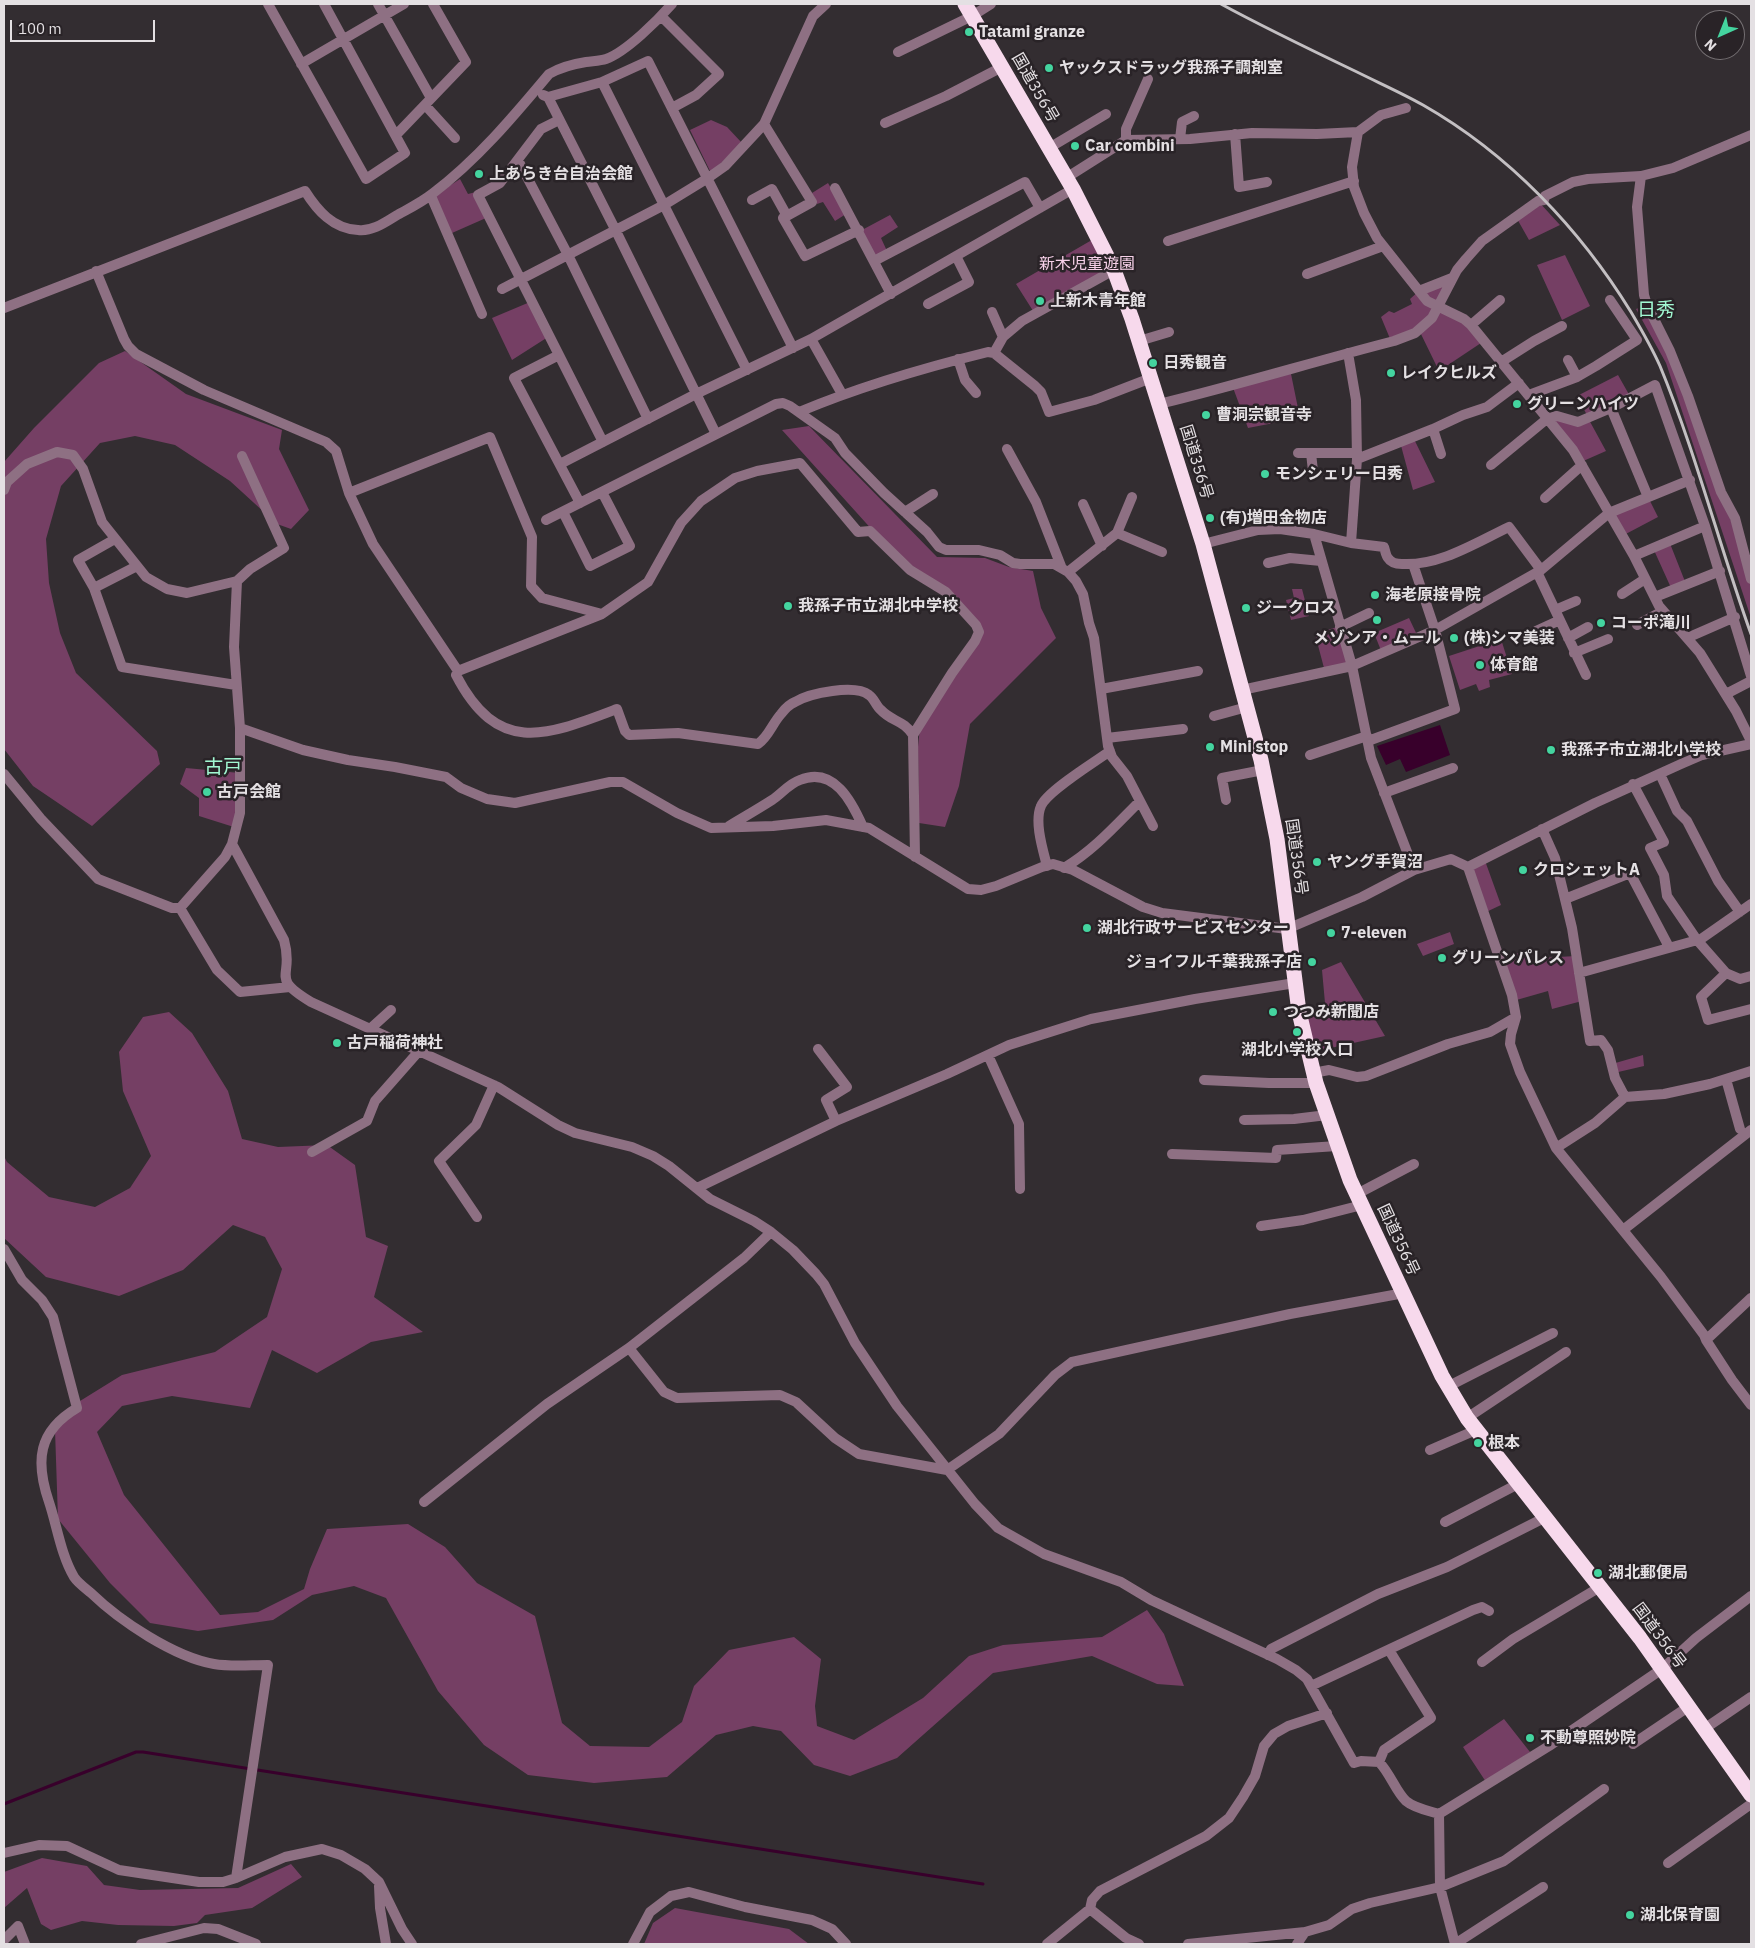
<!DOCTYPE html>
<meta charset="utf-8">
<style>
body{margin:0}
#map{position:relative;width:1755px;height:1948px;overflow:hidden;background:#332d31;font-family:"IBM Plex Sans",sans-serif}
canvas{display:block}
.frame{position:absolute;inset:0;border:5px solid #e4e0e3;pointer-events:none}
.north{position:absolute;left:1695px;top:10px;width:50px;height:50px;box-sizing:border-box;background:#292327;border:1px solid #746f72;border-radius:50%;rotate:224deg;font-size:14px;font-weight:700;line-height:20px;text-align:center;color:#e4e0e3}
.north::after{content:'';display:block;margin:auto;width:18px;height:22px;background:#44d49f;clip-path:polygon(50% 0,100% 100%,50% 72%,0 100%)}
.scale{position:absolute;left:10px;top:20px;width:145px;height:22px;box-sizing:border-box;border:2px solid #e4e0e3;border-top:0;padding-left:6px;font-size:15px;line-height:18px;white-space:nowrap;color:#e4e0e3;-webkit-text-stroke:4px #292327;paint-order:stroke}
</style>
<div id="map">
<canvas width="1755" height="1948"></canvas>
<div class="frame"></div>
<div class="north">N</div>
<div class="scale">100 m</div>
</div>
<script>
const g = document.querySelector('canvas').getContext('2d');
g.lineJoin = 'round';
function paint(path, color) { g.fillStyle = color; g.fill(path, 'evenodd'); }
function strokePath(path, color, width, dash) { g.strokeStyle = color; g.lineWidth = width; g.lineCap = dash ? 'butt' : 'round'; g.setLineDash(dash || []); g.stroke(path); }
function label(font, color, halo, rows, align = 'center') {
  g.font = font + ' "IBM Plex Sans","Noto Sans JP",sans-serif'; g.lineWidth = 5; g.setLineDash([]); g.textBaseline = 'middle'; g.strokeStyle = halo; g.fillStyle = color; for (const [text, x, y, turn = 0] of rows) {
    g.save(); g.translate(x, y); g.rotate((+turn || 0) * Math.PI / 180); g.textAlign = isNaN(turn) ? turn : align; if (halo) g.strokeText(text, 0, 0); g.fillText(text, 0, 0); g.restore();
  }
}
paint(new Path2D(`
 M711,120L727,127L742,143L711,173L690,130Z
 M460,179L468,194L476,192L486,218L452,233L434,196Z
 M828,183L846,214L835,221L823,202L817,204L812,193Z
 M1538,201L1560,225L1529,240L1516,217Z
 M890,215L898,227L881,238L887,251L876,257L862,230Z
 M1097,237L1114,270L1035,314L1016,284Z
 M1565,255L1590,306L1562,320L1537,265Z
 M1452,278L1438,306L1464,319L1484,341L1439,371L1419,330L1391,341L1381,317L1389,311L1394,313L1412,304L1410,299L1419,291Z
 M530,302L548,337L512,360L492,318Z
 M1647,305L1688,396L1751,579V618L1666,363L1636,309Z
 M125,351L186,394L282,430L279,449L309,510L291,529L277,524L230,481L175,445L135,436L100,443L61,486L46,539L49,583L60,633L76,673L157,751L160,764L92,826L33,786L4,749V462L34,428L99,363Z
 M1290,369L1300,418L1248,428L1232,385Z
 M1618,375L1631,398L1588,418L1606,451L1581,462L1548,418L1588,417L1577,396Z
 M809,426L937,557L985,558L1009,567L1033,571L1041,608L1056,638L970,724L959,786L945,827L919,823L918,747L920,727L976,635L971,616L884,543L782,430Z
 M1413,437L1435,482L1413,490L1400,442Z
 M1648,497L1658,517L1622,536L1609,513Z
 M1669,541L1686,584L1672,590L1653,548Z
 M1292,589H1302L1309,616L1291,620L1286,600L1294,598Z
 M1409,618L1418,637L1382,653L1374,633Z
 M1340,626L1352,666L1324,668L1315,634Z
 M1501,639L1512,674L1489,680L1490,687L1479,691L1476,684L1460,690L1449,656Z
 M186,768L240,773L237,828L199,816V798L180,784Z
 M1484,858L1501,905L1484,913L1468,867Z
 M1450,932L1454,944L1423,956L1417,944Z
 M1524,951L1528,963L1540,958L1576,956L1582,1001L1552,1009L1548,991L1513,1001L1501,959Z
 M1341,962L1385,1036L1308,1053L1300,1018L1326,1014L1322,970Z
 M169,1012L192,1033L228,1091L242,1139L278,1147L327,1145L355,1165L366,1237L388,1246L374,1297L423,1332L371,1342L317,1373L272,1350L250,1408L172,1396L122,1406L97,1432L124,1495L220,1615L258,1612L304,1589L310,1569L327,1529L408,1524L445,1547L477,1583L535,1616L562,1723L590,1746L649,1747L682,1722L694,1686L729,1650L794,1637L821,1659L815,1706L817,1726L854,1740L923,1698L969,1656L1003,1645L1102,1637L1147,1610L1164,1634L1184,1686L1157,1684L1092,1656L993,1673L897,1758L850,1776L814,1765L781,1731L753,1726L716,1735L667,1777L594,1783L528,1775L484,1745L438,1691L386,1598L354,1586L312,1595L273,1620L198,1631L150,1623L110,1583L58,1519L55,1430L80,1401L122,1375L215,1352L267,1317L282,1269L265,1237L233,1225L183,1270L119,1296L46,1277L4,1238V1156L7,1162L49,1197L95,1207L130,1188L151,1156L123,1091L119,1052L143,1017Z
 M1643,1055L1644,1066L1614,1073L1612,1064Z
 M1504,1719L1530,1752L1486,1782L1463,1747Z
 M42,1858L87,1866L104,1885L140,1890L238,1888L291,1864L302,1877L252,1908L205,1915L197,1923L174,1926L118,1925L82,1921L51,1930L41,1924L27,1888L4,1908V1872Z
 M675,1908L789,1929L809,1944H644L653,1923Z`), '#753f64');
paint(new Path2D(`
 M1440,725L1450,755L1406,772L1400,759L1386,765L1377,746Z`), '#38002b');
strokePath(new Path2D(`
 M4,1804L136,1752H143L983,1884`), '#38002b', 3);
strokePath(new Path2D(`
 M268,4L366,179L405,153L324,4
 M378,4L431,98
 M826,4L813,16L764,124L812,202L783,218L805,256L859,230
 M661,16L719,74L696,95L672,108
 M898,52L972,16L991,4
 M301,64L404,4
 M602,82L747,370
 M543,95L548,97L615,229L716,434
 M548,97L602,82L648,61L793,348
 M425,105L455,138
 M559,120L541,129L500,183L478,195L603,442
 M885,123L946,96L1002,67
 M1358,132L1381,115L1406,108
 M1235,134L1239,187L1267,182
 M396,135L466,62L433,4
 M1180,139L1182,122L1194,116
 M1126,140V129L1148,79
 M1049,148L1106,114
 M518,160L567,253L648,419
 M1641,176L1637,207L1644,295L1647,305L1670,351L1688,396L1721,492L1735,518L1751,579
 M1066,178L1126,140L1190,139L1252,133L1317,134L1358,132L1352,167L1354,187L1364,213L1377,238L1427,301L1464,319L1471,325L1573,450L1634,556L1659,606L1700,653L1736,711L1751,741
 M835,188L891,294
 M431,196L482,314
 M752,200L772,189L787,216
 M1168,241L1354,181
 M874,261L1025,182L1040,208
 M96,271L124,339L128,346L136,354L204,390L326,442L336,451L349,493L373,544L458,671L602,614L648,582L681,523L701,501L735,478L757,471L800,463L858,532L870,531L910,570L946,592L976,625L979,632L975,641L952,673L913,735
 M1307,274L1383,246
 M502,289L664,205L708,178L725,166L764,124
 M1419,291L1452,278
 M928,304L969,282L956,256
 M4,308L305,191C317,210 333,229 358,230C373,232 387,221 399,214C410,208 422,202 432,194C477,160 513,117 549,74C561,67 573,64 586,62C592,61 600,61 606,59C626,52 658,20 672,4
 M992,312L1003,337
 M1471,325L1500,300
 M811,339L842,394
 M1139,341L1169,332
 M994,353L1003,337L1022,321L1114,270
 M1348,353L1356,400L1357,459L1351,543
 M559,355L514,378L580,503
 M958,359L965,380L976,393
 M1568,360L1577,377
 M1501,362L1534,341L1562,326
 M1529,395L1577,377L1596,366L1637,340L1610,300
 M1159,404C1238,385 1316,361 1394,341L1415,333L1432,318L1457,270L1466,259L1482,241L1538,201L1544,200L1545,196L1573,182L1588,179L1641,176L1673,168L1751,135
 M1611,408L1648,497
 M799,412C861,386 923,368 988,352L994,353L1035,386L1041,392L1049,412L1094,400L1151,378
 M1007,449L1036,502L1061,566
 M1298,453H1357
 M1311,453L1313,471
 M1441,454L1433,429L1463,415L1487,407L1519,383
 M1357,459L1433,429
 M560,464L696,394L811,339L1073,189
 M1491,465L1548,418L1557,416L1578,422L1611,408L1655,385L1705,526L1751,676
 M4,490L7,482L27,464L57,452L73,455L83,469L102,522L146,577L167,589L187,593L237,581L234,647L240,728L303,750L348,760L395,767L446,777L461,788L487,799L515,803L610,782H623L677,813L711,828L773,826L826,820L869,828L968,889L981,890L996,886L1042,867L1053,864L1073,870L1143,907L1162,913L1287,929L1362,897L1414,870L1451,859L1468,867L1512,995L1516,1017L1490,1032L1448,1044L1366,1076L1357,1077L1329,1070L1313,1073
 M349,493L490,437L532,537L531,586L542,598L602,614
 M1545,498L1582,465
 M1083,504L1102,546
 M563,512L590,566L630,546L602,492
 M905,512L933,494
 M546,520L776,404L783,403L790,406L835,438L845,453L884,493L927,532L939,547L946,550H979L1000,555L1013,563L1020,564H1054L1068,572L1076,581L1083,594L1089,623L1094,638L1108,746L1112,757L1127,776L1153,826
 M1117,533L1132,497
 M1314,534L1352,666L1371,758L1414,870
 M1203,544L1258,530L1280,529L1314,534L1351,543L1384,547C1385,550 1386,556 1388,558C1391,563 1397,564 1402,564C1440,566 1475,543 1509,527L1541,570
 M1634,556L1705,526
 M1268,563L1290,558L1321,561
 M137,566L94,588L122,667L236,685
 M1068,572L1117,533L1162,552
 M1537,572L1586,675
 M237,581L250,569L284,548L242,456
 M94,588L78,560L115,539
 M1622,594L1645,579
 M1655,597L1720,571
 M1555,610L1576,601
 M1637,625L1663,611
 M1340,627L1369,613
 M1536,631L1560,620
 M1568,638L1588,627
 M1687,638L1735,617
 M1574,653L1608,639
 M458,671L456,675C498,756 546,736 617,709L625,731L629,735L678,733L758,744C769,736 772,724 781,714C784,710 790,704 795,702C810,693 855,684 869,695C874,698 876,706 881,710C892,722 904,720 913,735L915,857
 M1101,689L1198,671
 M1242,690L1352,666L1435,630L1541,570L1609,513L1690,480
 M1726,694L1751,681
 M1214,716L1247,707
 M1107,738L1183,729
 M1368,741L1455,709L1435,630L1413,564
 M1310,755L1367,736
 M4,774L41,819L98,879L172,908H180L225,857L232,844L240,813V728
 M1660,774L1677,811L1687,821L1718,881L1740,912
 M1633,784L1664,842L1650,848L1664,875L1667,896L1697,940L1726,973L1740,979L1751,976
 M1384,793L1453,768
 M1226,800L1222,778L1263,770
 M729,826C744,817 758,809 772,800C781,794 790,783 800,780C834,766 852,802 863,827
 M1542,829L1555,858L1572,928L1590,1041L1601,1040L1608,1050L1615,1078L1625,1097
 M232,844L284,940C295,978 268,976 311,1002L498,1087L558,1125L575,1133L632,1147L653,1156L669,1166L710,1199L754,1221L771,1232L793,1250L816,1274L824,1284L855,1343L897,1406L975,1504L998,1528L1044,1554L1121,1582L1151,1600L1277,1659L1296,1670L1307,1679L1354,1763L1361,1761L1379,1762C1390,1773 1396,1792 1406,1801C1414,1808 1429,1811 1439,1814
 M1047,866C1043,850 1034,822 1041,806C1047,791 1095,762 1110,751
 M1468,867L1595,803L1681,764L1702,755L1751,744
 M1064,868C1094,850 1115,826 1140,801
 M1565,899L1630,873L1669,947
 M180,908L217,970L240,992L290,987
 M1579,973L1701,939L1751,904
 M1726,973L1701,997L1708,1020L1751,1009
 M1516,1017L1511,1034L1510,1044L1520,1072L1556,1148L1661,1277L1704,1335L1706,1340L1732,1380L1751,1405
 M370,1029L391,1010
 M818,1049L847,1087L826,1100L836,1121
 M988,1055L1019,1124L1020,1189
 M1726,1079L1740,1129
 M1204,1080L1269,1083H1316
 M1244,1120L1294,1119L1327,1115
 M1556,1148L1595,1123L1625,1097L1664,1094L1710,1084L1751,1071
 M312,1152L367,1121L375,1101L419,1051
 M1172,1154L1276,1158L1277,1150L1337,1146
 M697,1188L836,1121L947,1074L1009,1045L1091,1019L1195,999L1295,983
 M1357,1194L1414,1164
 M477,1217L439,1161L476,1125L494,1085
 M1261,1226L1303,1220L1362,1205
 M1623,1230L1751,1130
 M4,1249L22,1280L42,1300L53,1317L77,1408C38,1431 35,1461 49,1502C57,1526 61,1555 74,1577C78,1583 85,1588 91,1593C120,1621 174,1657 214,1664C231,1667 250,1665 268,1665L236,1878
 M1706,1340L1751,1298
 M629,1348L664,1392L677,1398L780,1395L796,1402L835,1438L859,1454L947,1470L999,1434L1055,1375L1072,1362L1290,1314L1404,1293
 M1447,1387L1553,1333
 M1467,1418L1566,1352
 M1430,1450L1476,1430
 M424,1502L547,1404L629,1348L744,1258L771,1232
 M1445,1522L1518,1484
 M1268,1655L1271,1649L1378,1594L1447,1567L1544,1518
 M1482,1662L1513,1639L1600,1587
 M1311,1686L1473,1610L1482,1607L1489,1611
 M1704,1729L1751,1697
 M1633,1744L1688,1707
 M1379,1762L1384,1750L1431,1718L1389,1650
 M1439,1814L1549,1746L1662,1669L1696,1638L1751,1596
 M1439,1814L1440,1887L1455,1944
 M4,1853L39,1845L67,1846L119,1870L199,1882H223L236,1878L285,1857L322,1849L341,1855L365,1869L379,1882L402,1929L412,1944
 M1668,1863L1751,1804
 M379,1886L380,1908L386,1944
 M4,1940L18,1926L25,1944
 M141,1944L204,1928L218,1929L256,1944
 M633,1944L650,1912L671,1896L689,1892L745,1907L812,1920L832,1929L846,1944
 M1047,1944L1090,1909
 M1139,1944L1126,1938L1090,1909L1092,1900L1100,1891L1206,1836L1229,1818L1243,1797L1255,1776L1264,1746L1274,1734L1288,1726L1327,1713
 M1188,1944L1305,1932L1329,1925L1352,1909L1370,1903L1440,1887L1504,1861L1604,1789
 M1297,1944L1305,1932
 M1455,1944L1543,1887`), '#8e7083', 10);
strokePath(new Path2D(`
 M965,4L1073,189L1114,270L1132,319L1203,544L1261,760L1277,839L1299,1012L1316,1083L1350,1180L1442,1376L1467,1418L1640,1638L1751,1795`), '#f7d9ec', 15);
strokePath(new Path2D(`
 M1221,4C1265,28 1311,50 1357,72C1379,83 1402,93 1423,105C1509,154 1580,229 1631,312C1641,329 1652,348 1660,366C1696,453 1719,545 1751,634`), '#c3bfc2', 3);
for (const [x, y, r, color] of [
 [969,32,5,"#44d49f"],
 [1049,68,5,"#44d49f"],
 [1075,146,5,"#44d49f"],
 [479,174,5,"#44d49f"],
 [1040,301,5,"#44d49f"],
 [1153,363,5,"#44d49f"],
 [1391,373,5,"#44d49f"],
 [1517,404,5,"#44d49f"],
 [1206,415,5,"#44d49f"],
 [1265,474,5,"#44d49f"],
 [1210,518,5,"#44d49f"],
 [1375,595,5,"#44d49f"],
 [788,606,5,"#44d49f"],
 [1246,608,5,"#44d49f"],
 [1377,620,5,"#44d49f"],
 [1601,623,5,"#44d49f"],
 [1454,638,5,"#44d49f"],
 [1480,665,5,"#44d49f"],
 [1210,747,5,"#44d49f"],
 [1551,750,5,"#44d49f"],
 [207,792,5,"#44d49f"],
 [1317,862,5,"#44d49f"],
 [1523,870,5,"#44d49f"],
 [1087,928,5,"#44d49f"],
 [1331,933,5,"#44d49f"],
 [1442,958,5,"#44d49f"],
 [1312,962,5,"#44d49f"],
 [1273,1012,5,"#44d49f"],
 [1297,1032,5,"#44d49f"],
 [337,1043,5,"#44d49f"],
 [1478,1443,5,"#44d49f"],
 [1598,1573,5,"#44d49f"],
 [1530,1738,5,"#44d49f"],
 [1630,1915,5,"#44d49f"]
]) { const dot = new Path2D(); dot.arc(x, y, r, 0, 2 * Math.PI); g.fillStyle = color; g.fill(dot); strokePath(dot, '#292327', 2); }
label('bold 16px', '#e4e0e3', '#292327', [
 ["Tatami granze",979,32],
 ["ヤックスドラッグ我孫子調剤室",1059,68],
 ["Car combini",1085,146],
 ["上あらき台自治会館",489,174],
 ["上新木青年館",1050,301],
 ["日秀観音",1163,363],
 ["レイクヒルズ",1401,373],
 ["グリーンハイツ",1527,404],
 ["曹洞宗観音寺",1216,415],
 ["モンシェリー日秀",1275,474],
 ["(有)増田金物店",1220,518],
 ["海老原接骨院",1385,595],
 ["我孫子市立湖北中学校",798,606],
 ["ジークロス",1256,608],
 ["コーポ滝川",1611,623],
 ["メゾンア・ムール",1377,638,"center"],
 ["(株)シマ美装",1464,638],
 ["体育館",1490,665],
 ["Mini stop",1220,747],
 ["我孫子市立湖北小学校",1561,750],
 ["古戸会館",217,792],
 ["ヤング手賀沼",1327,862],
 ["クロシェットA",1533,870],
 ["湖北行政サービスセンター",1097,928],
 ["7-eleven",1341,933],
 ["グリーンパレス",1452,958],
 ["ジョイフル千葉我孫子店",1302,962,"right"],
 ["つつみ新聞店",1283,1012],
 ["古戸稲荷神社",347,1043],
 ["湖北小学校入口",1297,1050,"center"],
 ["根本",1488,1443],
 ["湖北郵便局",1608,1573],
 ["不動尊照妙院",1540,1738],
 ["湖北保育園",1640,1915]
], 'left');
label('16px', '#e4e0e3', '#292327', [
 ["国道356号",1035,88,60],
 ["国道356号",1196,462,73],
 ["国道356号",1296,857,82],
 ["国道356号",1398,1240,65],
 ["国道356号",1659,1636,53]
]);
label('16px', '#f6d0e8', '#292327', [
 ["新木児童遊園",1087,264]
]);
label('19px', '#a1f8d2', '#292327', [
 ["日秀",1656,311],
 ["古戸",223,768]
]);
</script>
